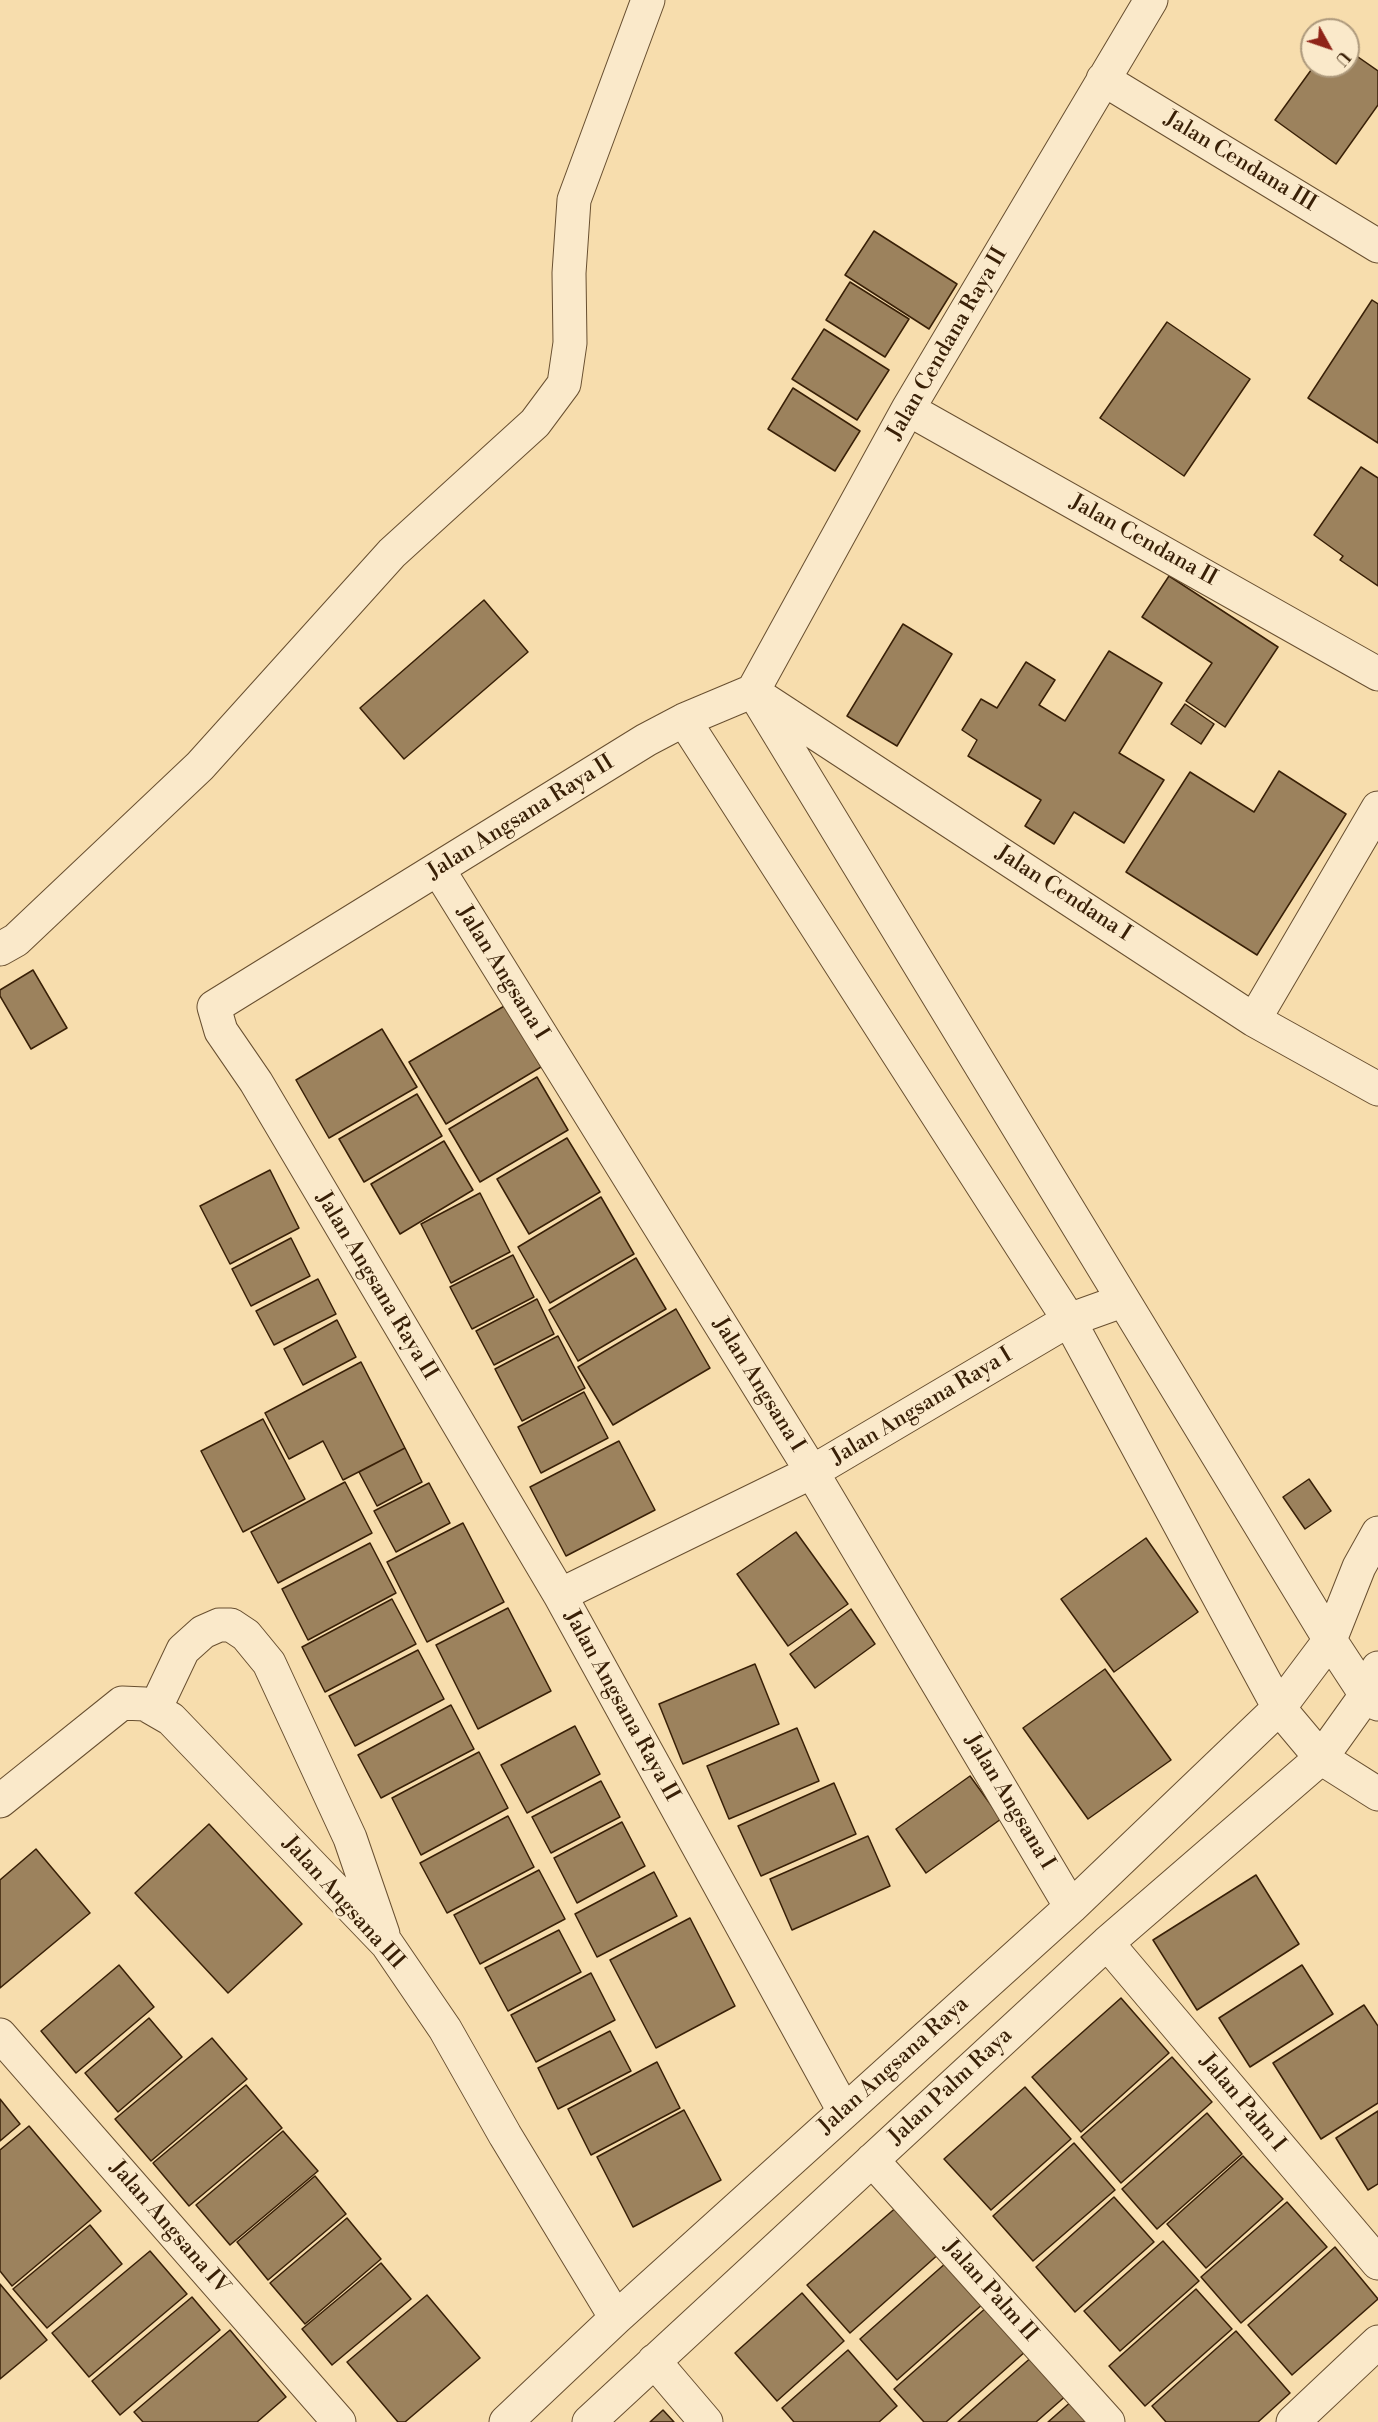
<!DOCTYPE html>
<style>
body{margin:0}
#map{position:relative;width:1378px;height:2422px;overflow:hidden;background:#f7ddad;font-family:"Libre Bodoni",serif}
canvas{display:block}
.north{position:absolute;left:1300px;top:18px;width:60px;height:60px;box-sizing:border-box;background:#fae9ca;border:2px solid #ad997c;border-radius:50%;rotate:130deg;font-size:16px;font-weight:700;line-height:24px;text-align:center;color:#392007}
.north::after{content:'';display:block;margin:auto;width:21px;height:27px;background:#8f2418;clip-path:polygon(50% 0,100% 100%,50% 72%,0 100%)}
</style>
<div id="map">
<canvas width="1378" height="2422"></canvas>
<div class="north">U</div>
</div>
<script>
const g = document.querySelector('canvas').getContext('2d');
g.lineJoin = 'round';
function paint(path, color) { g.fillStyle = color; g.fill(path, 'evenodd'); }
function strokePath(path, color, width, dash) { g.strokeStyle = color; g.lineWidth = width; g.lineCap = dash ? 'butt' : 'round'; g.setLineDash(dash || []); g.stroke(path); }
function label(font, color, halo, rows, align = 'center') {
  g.font = font + ' "Libre Bodoni",serif'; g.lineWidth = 5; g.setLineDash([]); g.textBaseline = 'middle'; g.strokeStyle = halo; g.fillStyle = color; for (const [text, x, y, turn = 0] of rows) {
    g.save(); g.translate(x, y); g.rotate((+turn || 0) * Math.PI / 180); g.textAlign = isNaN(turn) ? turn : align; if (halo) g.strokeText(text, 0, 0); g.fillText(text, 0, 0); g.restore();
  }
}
const building = new Path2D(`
 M1348,50L1378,71V105L1336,164L1275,120L1314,66H1348Z
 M874,231L957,284L929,329L845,275Z
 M850,282L909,319L885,357L826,320Z
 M1372,300L1378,304V443L1308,398Z
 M1167,322L1250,379L1184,476L1100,418Z
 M824,329L889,370L857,420L792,379Z
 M793,388L860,431L835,471L768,429Z
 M1361,467L1378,478V586L1340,560L1343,556L1314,535Z
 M1169,576L1278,647L1225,727L1186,701L1212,663L1142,617Z
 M484,600L528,652L404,759L360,708Z
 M903,624L952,654L897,746L847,716Z
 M1109,651L1162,683L1119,753L1164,780L1124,843L1074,812L1054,844L1025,826L1041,800L968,756L977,740L962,730L981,699L997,708L1026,662L1055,680L1039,705L1065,721Z
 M1185,704L1214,724L1201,744L1171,724Z
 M1279,771L1346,814L1257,955L1126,872L1190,772L1254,812Z
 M33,970L67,1028L31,1049L0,996V990Z
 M506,1005L541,1067L446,1124L409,1062Z
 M382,1029L417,1087L329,1138L296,1080Z
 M537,1077L568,1130L480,1182L449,1129Z
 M417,1094L442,1136L364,1182L339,1139Z
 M567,1138L600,1192L529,1234L497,1179Z
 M444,1141L473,1190L400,1234L371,1184Z
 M270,1170L299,1228L230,1264L200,1206Z
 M480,1193L510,1252L451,1283L421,1224Z
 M601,1197L634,1254L550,1303L518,1247Z
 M291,1238L310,1276L251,1306L232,1269Z
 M513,1255L534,1297L472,1329L450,1287Z
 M636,1258L666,1309L578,1361L549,1310Z
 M318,1279L336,1314L274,1345L256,1311Z
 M537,1299L554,1334L494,1365L476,1331Z
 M676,1309L710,1368L613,1425L578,1367Z
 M337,1320L356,1357L303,1385L284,1349Z
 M558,1336L585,1388L522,1421L495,1369Z
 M361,1362L405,1448L343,1480L323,1441L289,1459L265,1413Z
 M584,1392L608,1438L541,1473L518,1427Z
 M263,1419L305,1499L243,1532L201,1451Z
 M619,1441L655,1510L566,1556L530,1487Z
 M405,1448L422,1482L377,1506L359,1472Z
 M1309,1479L1331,1511L1305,1529L1283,1497Z
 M345,1482L372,1533L278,1583L251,1532Z
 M429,1483L450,1523L396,1552L374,1511Z
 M463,1523L504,1602L427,1642L387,1562Z
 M796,1532L848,1604L788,1646L737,1574Z
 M1146,1538L1198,1612L1114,1672L1061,1599Z
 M370,1543L396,1593L308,1640L282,1589Z
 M392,1599L416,1644L325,1692L302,1647Z
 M508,1608L551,1691L478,1729L436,1645Z
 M851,1609L875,1644L815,1688L790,1654Z
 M418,1650L444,1699L355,1746L329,1696Z
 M755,1664L779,1724L683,1764L659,1704Z
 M1105,1669L1171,1760L1088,1819L1023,1728Z
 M451,1705L474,1749L381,1798L358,1755Z
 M575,1726L600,1774L527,1813L501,1765Z
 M797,1728L819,1781L729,1819L707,1766Z
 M479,1752L508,1808L421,1855L392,1798Z
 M970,1776L1001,1819L926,1873L896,1829Z
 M601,1781L620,1817L551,1853L532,1817Z
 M834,1783L856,1834L761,1876L738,1826Z
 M508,1816L534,1867L447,1913L420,1863Z
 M622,1822L645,1866L577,1903L554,1858Z
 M209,1824L302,1924L228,1993L135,1893Z
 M868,1836L890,1886L792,1930L770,1879Z
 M36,1849L90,1913L0,1988V1880Z
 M539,1870L565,1919L480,1964L454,1915Z
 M654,1872L677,1916L597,1957L575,1914Z
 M1256,1875L1299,1944L1197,2010L1153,1940Z
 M690,1918L735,2006L656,2048L610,1960Z
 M559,1930L581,1972L508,2011L485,1968Z
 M119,1965L154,2007L76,2073L41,2031Z
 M1302,1965L1333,2014L1250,2067L1219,2018Z
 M591,1973L615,2020L536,2062L511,2015Z
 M1121,1998L1169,2053L1081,2132L1032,2077Z
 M1364,2005L1378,2026V2103L1321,2139L1273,2063Z
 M149,2018L182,2057L118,2112L85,2073Z
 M610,2031L631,2071L558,2109L538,2068Z
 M212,2038L247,2079L151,2161L115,2119Z
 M1172,2057L1212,2102L1121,2183L1081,2137Z
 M657,2062L680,2108L591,2155L568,2109Z
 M246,2085L282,2128L189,2206L153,2163Z
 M1025,2087L1071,2139L991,2210L944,2159Z
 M0,2099L20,2124L0,2141Z
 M684,2110L721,2180L633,2227L597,2157Z
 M1378,2111V2184L1368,2190L1336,2138Z
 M1207,2113L1242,2154L1157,2229L1122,2189Z
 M29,2126L101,2211L12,2286L0,2271V2150Z
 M283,2131L318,2171L230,2245L196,2205Z
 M1074,2143L1115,2190L1033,2261L993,2216Z
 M1243,2156L1283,2199L1206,2268L1167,2224Z
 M315,2176L346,2214L268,2280L237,2242Z
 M1114,2197L1154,2242L1075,2312L1036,2267Z
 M1287,2202L1327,2247L1241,2323L1201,2277Z
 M899,2205L941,2252L850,2333L807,2285Z
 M347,2218L381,2259L305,2324L270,2283Z
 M90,2225L122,2264L47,2328L13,2289Z
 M1163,2241L1199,2281L1120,2351L1084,2311Z
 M1335,2247L1378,2299L1292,2375L1248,2325Z
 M150,2251L187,2294L89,2377L52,2333Z
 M947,2262L984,2303L897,2380L860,2339Z
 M381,2263L411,2299L332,2365L302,2329Z
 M0,2284L47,2340L0,2379Z
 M1196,2289L1232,2329L1145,2406L1109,2366Z
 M802,2293L844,2341L777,2401L735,2353Z
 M427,2295L480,2358L405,2422H398L347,2362Z
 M192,2297L220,2330L120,2415L92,2381Z
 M987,2307L1026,2351L946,2422H924L894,2389Z
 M230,2330L286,2397L257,2422H143L134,2412Z
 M1236,2331L1290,2393L1258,2422H1166L1152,2406Z
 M848,2350L897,2406L879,2422H794L782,2408Z
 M1034,2355L1068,2394L1036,2422H958Z
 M1073,2400L1092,2422H1048Z
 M663,2410L674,2422H650Z`);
paint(building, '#9c825d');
strokePath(building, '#392007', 1.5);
const minor = new Path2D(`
 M1103,79L1378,246
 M908,409L1378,674
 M753,691L684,720L646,740L214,1007L221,1031L256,1082L560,1595L844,2111
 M753,691L1330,1640L1366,1695L1378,1704
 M753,691L908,409L1151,0
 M759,696L1254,1020L1378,1089
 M684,720L1069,1320L1279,1708L1321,1758L1378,1794
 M438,869L812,1472L1071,1907
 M0,949L16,940L200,766L392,553L535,423L564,384L570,343L569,273L574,200L648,0
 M1254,1020L1378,808
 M560,1595L812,1472L1069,1320L1122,1301
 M155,1709L183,1650L203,1632L219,1625H231L246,1635L269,1663L350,1838L383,1934
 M0,1801L122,1703L145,1704L171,1719L387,1944L445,2029L505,2135L616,2318
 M1107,1943L1378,2263
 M0,2035L339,2422
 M872,2160L1108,2422
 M654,2361L706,2422
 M506,2422L616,2318L1071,1907L1279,1708L1330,1640L1359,1567L1378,1533
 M589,2422L1107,1943L1321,1758L1366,1695L1378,1668
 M1293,2422L1378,2342`);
strokePath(minor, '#684f30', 35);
strokePath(minor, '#fae9ca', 33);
label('22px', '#392007', '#fae9ca', [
 ["Jalan Cendana III",1240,162,31],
 ["Jalan Cendana Raya II",948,344,-60],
 ["Jalan Cendana II",1143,541,29],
 ["Jalan Angsana Raya II",521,818,-32],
 ["Jalan Cendana I",1063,894,33],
 ["Jalan Angsana I",502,973,58],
 ["Jalan Angsana Raya II",376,1286,59],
 ["Jalan Angsana I",758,1385,58],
 ["Jalan Angsana Raya I",922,1407,-31],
 ["Jalan Angsana Raya II",621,1706,61],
 ["Jalan Angsana I",1009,1802,59],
 ["Jalan Angsana III",343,1903,48],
 ["Jalan Angsana Raya",894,2066,-42],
 ["Jalan Palm Raya",951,2087,-43],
 ["Jalan Palm I",1242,2103,50],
 ["Jalan Angsana IV",169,2228,49],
 ["Jalan Palm II",990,2291,48]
]);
</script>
